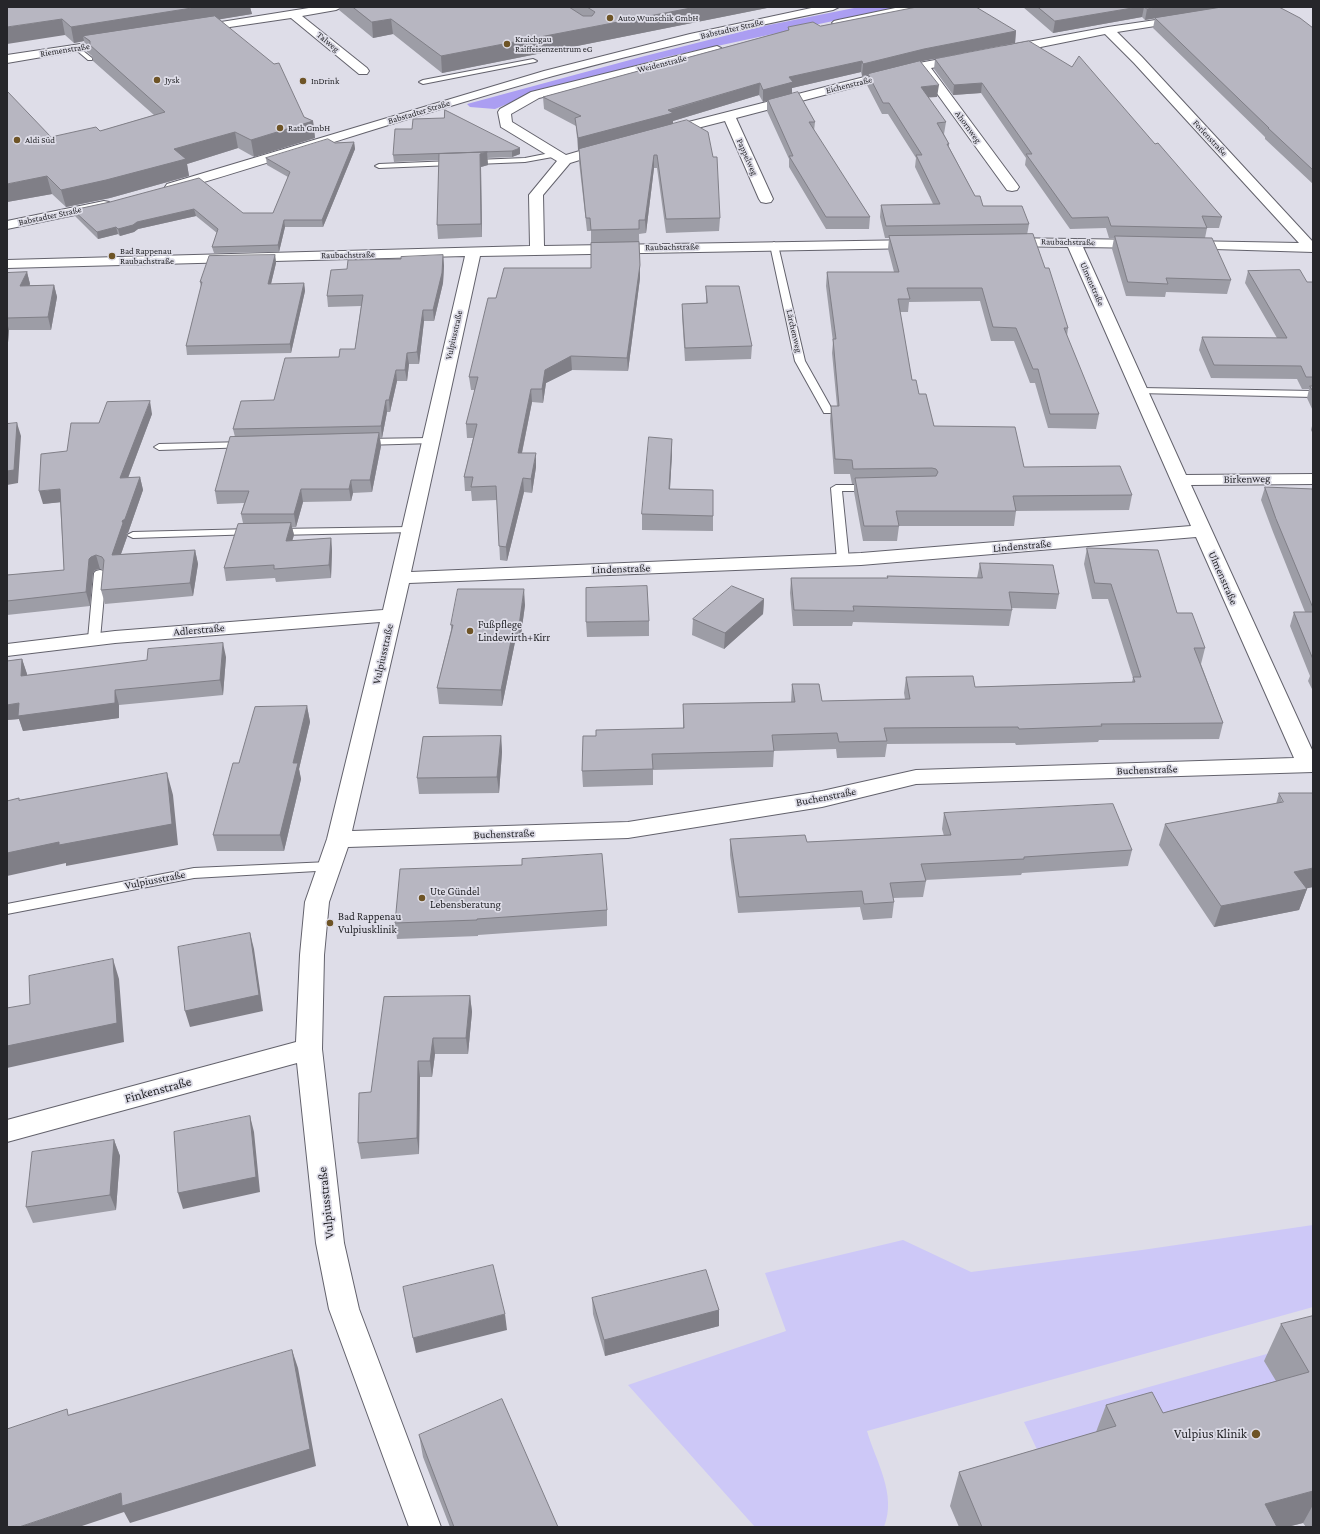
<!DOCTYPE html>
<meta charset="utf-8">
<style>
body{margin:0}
#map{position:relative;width:1320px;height:1534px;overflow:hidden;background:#dedde8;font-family:"Crimson Pro",serif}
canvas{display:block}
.frame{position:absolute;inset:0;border:8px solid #26262a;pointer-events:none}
</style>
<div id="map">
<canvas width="1320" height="1534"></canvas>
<div class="frame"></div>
</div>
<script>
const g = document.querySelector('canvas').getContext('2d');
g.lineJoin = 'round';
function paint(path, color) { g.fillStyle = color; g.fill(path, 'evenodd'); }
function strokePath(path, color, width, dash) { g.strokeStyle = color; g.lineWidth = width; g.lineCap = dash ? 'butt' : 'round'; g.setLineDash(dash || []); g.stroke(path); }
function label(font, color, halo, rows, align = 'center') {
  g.font = font + ' "Crimson Pro",serif'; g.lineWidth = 3.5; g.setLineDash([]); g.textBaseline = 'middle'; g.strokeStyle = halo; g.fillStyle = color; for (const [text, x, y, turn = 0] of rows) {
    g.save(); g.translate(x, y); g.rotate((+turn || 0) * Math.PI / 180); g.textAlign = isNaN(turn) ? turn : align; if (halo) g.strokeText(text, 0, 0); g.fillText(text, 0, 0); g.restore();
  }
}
paint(new Path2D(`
 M1313,1225V1307L867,1431C876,1462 897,1494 884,1527H755L628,1385L786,1331L765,1273L903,1240L971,1272L1142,1250Z
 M1313,1341L1291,1407L1050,1477L1024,1422Z`), '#cdc8f7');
paint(new Path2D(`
 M859,7H898L666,57L531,94L495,109L470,107L467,104L641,57L764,26Z`), '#ab9ef2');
const lane = new Path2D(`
 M77,46L92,58V60H88L75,49L74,48Z
 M533,59L537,61L535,62L423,84L419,82L423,80Z
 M555,152L559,154L558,156L525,162L379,168L375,166L379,164L525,158Z
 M774,242L778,245L805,361L833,411L832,413H824L795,361L770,245Z
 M1141,388L1313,391V397L1138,393L1136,391Z
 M430,438L434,439L435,441L434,443L363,445L358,442L363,439Z
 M246,442L250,443L251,445L250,447L159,450L154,447L159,444Z
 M836,485H871L876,488L871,491H842L849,560L843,563L837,560L831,488Z
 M410,527L415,530L414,532L276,535L270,532L276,529Z
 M252,529L256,530L258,532L256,534L133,538L127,535L133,532Z
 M100,570L104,571L106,573L100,639L98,642H90L88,639L94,573L96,571Z
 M329,862L334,864L336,867L334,870L194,878L7,914V904L194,868Z`);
const street = new Path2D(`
 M315,7H342L336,10L302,16L367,68L369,71L367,74H359L291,18L196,32L192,31L190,29L192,27L196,26Z
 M900,7H922L916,10L838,26L834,25L832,23L834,21L838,20Z
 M1183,16L1187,17L1189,19L1187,21L1117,32L1142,57L1313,242V252L1181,248L1179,245L1181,242L1186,241L1299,243L1134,63L1105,34L1006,54L1002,52L1000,50L1002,48L1006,46L1108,27Z
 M114,39L118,40L120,42L118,44L7,63V55Z
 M717,46L721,48L723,50L721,52L539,98L511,114L512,122L566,155L607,143L612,144L614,147L612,150L570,163L543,195L544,246L918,240L923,241L925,244L923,247L918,248L480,256L411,572L861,553L1191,526L1068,247L1006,246L1001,245L999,242L1001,239L1006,238L1144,240L1149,241L1151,244L1149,247L1144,248L1083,247L1186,475L1313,474V484L1191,485L1313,752V772L916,784L822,807L628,838L348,847L329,902L324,955L322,1049L344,1243L359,1309L441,1527H409L329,1309L316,1243L297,1063L7,1142V1120L296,1042L300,955L305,902L327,839L380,622L115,643L7,656V644L115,631L383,610L465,256L7,268V260L530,246L529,195L557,161L501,127L498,112L500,109L531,92ZM1196,537L1294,758L916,770L822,791L628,822L352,831L409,583L861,565Z
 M962,55L966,56L968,59L966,62L931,68L1017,184L1019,187L1017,190L1012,191L1007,190L920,70L736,118L773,199L771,202L766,203L761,202L759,199L725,121L666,136L661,135L660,132L661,129L919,63Z`);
const secondary = new Path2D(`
 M816,7H839L833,10C739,29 646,51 553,76C427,111 303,153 177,190L172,191L167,190L165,187L167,184L544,71L690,34Z
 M104,201L109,202L111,205L109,208L7,229V221Z`);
strokePath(lane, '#63626c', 2);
strokePath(street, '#63626c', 2);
strokePath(secondary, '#63626c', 2);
paint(lane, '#fff');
paint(street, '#fff');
paint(secondary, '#fff');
paint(new Path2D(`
 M7,7H250L252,14L220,19L304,117L313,121L315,138L254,157L238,148L187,164L189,176L110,198L66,207L52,194L7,202L51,137L100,131L154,115L93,61L92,56L87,52L84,41L74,43L65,35Z
 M339,7H767V8L442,73L393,34L373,38L339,10Z
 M1023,7H1279L1313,28V184L1265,139V137L1153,28L1155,18L1145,20L1142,17L1053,33Z
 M820,26L1016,31L1015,43L921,61L937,97H928L946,122L944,134L949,144V147L975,196L983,206L1029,224L1027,235L1045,268L1068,328L1067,336L1099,414L1096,429L1048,428L1035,383H1030L1014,341H991L980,301L909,302L908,312H900L912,380L934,426L1024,467L1132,495L1129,510L1016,511L1014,526H899L897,541H863L854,492V484H852L850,474H834L830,421L831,406H837L832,353L833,342L826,286L827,272H894L888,249L889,238H885L880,217L881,205L933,204L915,167L916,158L888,114H882L867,85L868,75L862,76L861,72L792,88V94L815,122L814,131L870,217L869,229H826L789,167V159L767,111V101L763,102L759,95L673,121V124L720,218L719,231L666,233L657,168H654L646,233L639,234L640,278L628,371L572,370L546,383L543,403L532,402L522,453L536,467L532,493L524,492L507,561L500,560L497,500L472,501L471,491H465L464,477L473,438H467L466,424L475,390H471L469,377L496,298L591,268V231H587L579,162V150H578L576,126L544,109L543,97L788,30V27Z
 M935,59L1155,144L1222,217L1219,228H1207L1205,238L1231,280L1227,294L1166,292L1165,297L1126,296L1112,249L1114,238H1109L1106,228L1070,229L1025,165L1026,158L981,93L953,95L934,69Z
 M444,118L520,154L512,157L487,158L488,165L481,167L482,237L438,239L437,225L439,160L394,162L393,155L412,129Z
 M354,142L355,149L323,227H285L279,252L214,253L212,247L217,233L196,216L138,229L134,232L120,236L118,234L98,239L75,216L73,210L110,202L243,213H273L288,177L267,165L266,158L335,143Z
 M275,255L276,263L271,284L304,283L305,291L291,353L187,355L186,346L201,287L200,282Z
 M443,255L444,266L443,283L434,321H424L419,364H409L407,381H397L390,412H387L382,438H380L381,446L372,492L353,493L351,501L303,502L296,527H292L294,535L292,541L331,538L332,551L331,578L276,582L275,578L226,581L224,568L243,523L241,514L244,503L217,504L215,491L235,437L233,429L339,357L355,349L361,306L328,307L327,296L347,269L401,259Z
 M1248,271L1307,282H1313V411L1307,398L1309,389H1302L1297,379L1211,378L1199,350L1202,337L1277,338L1245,283Z
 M27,272L30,284L29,285H54L57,297L51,330H9L7,355V273Z
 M706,286L752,346L751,359L685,361L682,316V304L706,303Z
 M152,414L128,478L140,477L143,490L128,533L126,534L127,537L121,554L195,550L198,564L193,596L105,604L101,590L103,569H100L95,570L93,573L90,606L7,615V575L64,570L60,502L43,504L67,451L99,423Z
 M1313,422V434L1311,430Z
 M672,439V454L670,489L713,490V531L642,530V514Z
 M1265,487L1313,489V691L1308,681L1310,676L1290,626L1294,612H1305L1273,532L1261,500Z
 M1087,548L1177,613L1205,648L1201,664L1223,723L1219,739L1099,740L1098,742L1016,745L1015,743L887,744L885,757L837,758L836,749L774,751L773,767L653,770V785L583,787L582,771L596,736L683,728V704L791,702L792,684L822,701L905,699L904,693L906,677L975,687L1132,682L1133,678L1108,599H1092L1084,564Z
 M980,563L1059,594L1056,609L1011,608L1012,610L1009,626L853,622L852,626H793L790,593L791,578H887V576L977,578Z
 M764,599L763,614L724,649L692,635L693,619Z
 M525,605L520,642H515L502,706L439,704L437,688L451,630V625Z
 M649,621V636L587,637L586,622Z
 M226,657L223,695L119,705V718L23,731L19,719L7,720V661L22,659L27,674V675Z
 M307,706L310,722L299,769L301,779L284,851H217L213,835L239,763Z
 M501,736L502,752L499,793L419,794L417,778Z
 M1279,793L1313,887L1306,888L1307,889L1299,910L1214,927L1159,845L1165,824L1276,804Z
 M944,813L1132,850L1128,866L1022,873L1021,875L925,880L926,881L923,897L893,898L894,902L892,918L863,920L860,907L738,913L730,855V839L807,842L944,836L942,829Z
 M522,865L607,910V926L478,935V936L397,939L395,923Z
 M470,996L472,1012L468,1054H435L432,1077H420L419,1154L361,1159L358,1143L371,1092Z
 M114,1140L120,1156L116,1210L33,1223L26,1207Z
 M592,1298L719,1310V1326L605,1356L593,1314Z
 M1313,1316V1527H1306L1303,1523L1287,1527H959L950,1506L959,1472L1096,1432L1106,1405L1163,1413L1276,1381L1264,1361L1281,1324Z
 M419,1435L558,1527H450L423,1457Z`), '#9d9da6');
paint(new Path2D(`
 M198,7H250L252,14L89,41L83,36L84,41L74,43L71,27Z
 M696,7H767V8L442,73L441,56Z
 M1138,7H1144L1142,17L1053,33L1055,21Z
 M1158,7H1227L1145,20L1147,9Z
 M62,19L65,35L7,44V27Z
 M391,19L393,34L373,38L372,22Z
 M1016,31L1015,43L923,61L862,76L863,64L924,49Z
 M862,61L861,72L792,88V95L763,102V90L789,77Z
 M760,83L759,95L673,121V126L578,150V138Z
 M982,83L981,93L953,95L954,85Z
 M939,85L937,97L920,98L921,87Z
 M313,121L315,138L254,157L251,140Z
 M235,132L238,148L187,164L189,176L110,198L66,207L61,190L174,149Z
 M354,142L355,149L323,227L322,220Z
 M520,148V154L512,157V151Z
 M487,152L488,165L481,167L482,237L481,224L480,154Z
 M654,155V168L646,233L645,220Z
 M47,176L52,194L7,202V184Z
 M194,209L196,216L138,229L134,232L120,236L118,229L137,222Z
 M284,220L285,227L279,252L278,245Z
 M116,227L118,234L98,239L97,232Z
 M275,255L276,263L269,292L268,284Z
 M443,255L444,266L443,283L434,321L433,310Z
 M640,265V278L628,371L627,358Z
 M27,272L30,284L24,298L20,286Z
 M304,283L305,291L291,353L290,344Z
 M54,285L57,297L51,330L48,317Z
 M423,310L424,321L419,364L417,352Z
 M7,322L9,330L7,355Z
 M407,353L409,364L407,381L405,370Z
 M571,356L572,370L546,383L543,403L542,389L545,370Z
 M396,370L397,381L390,412L389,400Z
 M531,389L532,402L519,467L518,453Z
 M386,400L387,412L382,438L381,426Z
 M150,401L152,414L123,491L120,478Z
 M17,423L21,436L18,483L7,485V471Z
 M379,433L381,446L372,492L370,480Z
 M672,439V454L669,504V489Z
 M536,453V467L532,493L531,479Z
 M140,477L143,490L128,533L126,534L127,537L116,568L112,555L122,521Z
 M523,478L524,492L507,561L506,547Z
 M351,480L353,493L351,501L349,489Z
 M60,489L63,502L43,504L39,491Z
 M301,489L303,502L296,527L294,514Z
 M291,523L294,535L288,554L286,541Z
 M331,538L332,551L331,578L329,565Z
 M195,550L198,564L193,596L190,583Z
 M96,555L100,569L95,570L93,573L90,606L86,592L89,559L91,557Z
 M524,589L525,605L520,642L519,626Z
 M764,599L763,614L724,649L725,633Z
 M514,626L515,642L502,706L501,690Z
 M223,643L226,657L223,695L220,680Z
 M22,659L27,674L26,691L21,676Z
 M115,690L119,705V718L23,731L19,719L7,720V705Z
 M307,706L310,722L299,769L301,779L284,851L280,835L293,763Z
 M501,736L502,752L499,793L497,777Z
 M167,773L173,795L178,845L66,866V863L7,876V853Z
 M1313,868V887L1287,893L1294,872Z
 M1307,889L1299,910L1214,927L1221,906Z
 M250,933L254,949L263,1011L190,1027L185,1011Z
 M113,959L119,979L124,1042L7,1068V1046Z
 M470,996L472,1012L468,1054L466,1038Z
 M433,1038L435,1054L432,1077L430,1061Z
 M418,1061L420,1077L419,1154L417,1138Z
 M250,1116L254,1132L260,1192L183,1209L178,1193Z
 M114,1140L120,1156L116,1210L110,1195Z
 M719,1310V1326L605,1356L604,1340Z
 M505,1314L507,1330L416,1353L413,1338Z
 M292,1350L298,1368L316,1466L130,1523L124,1512L79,1527H19L121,1493Z
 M1313,1491V1505L1303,1523L1287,1527H1253L1265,1504Z`), '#807f87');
const building = new Path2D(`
 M7,7H198L71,27L62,19L7,27Z
 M353,7H569L583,16H592L595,12L587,7H696L441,56L391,19L372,22Z
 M917,7H976L1016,31L924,49L863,64L862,61L789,77L793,82L763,90L760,83L668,110L673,113L578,138L575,118L581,116L543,97L789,30L788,27L813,22L820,26Z
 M1038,7H1138L1055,21Z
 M1145,7H1158L1147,9Z
 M1222,7H1279L1300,18L1313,28V170L1268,128H1269L1155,18Z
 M215,16L274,64L279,63L304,117L313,121L251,140L235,132L174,149L186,159L106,180L61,190L47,176L7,184V91L51,137L96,127L100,131L165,112L90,45V41L83,36Z
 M1029,41L1072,67L1079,56L1155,144L1158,143L1222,217L1202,216L1207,228L1111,226L1108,217L1072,218L1026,154H1032L982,83L954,85L935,59Z
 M920,61L939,85L921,87L946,122L937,123L949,144H947L975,196H980L983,206H1022L1029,224L886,226L881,205L940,204L916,155H922L889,103H883L868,74Z
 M798,92L815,122H809L870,217H826L789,156H793L768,100Z
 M445,110L520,148L512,151L393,155L395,129H412L413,119L444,118Z
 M687,120L708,132L713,157H717L720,218L666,219L657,155H654L645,220H639V229L591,230L590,218H586L579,149Z
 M328,139L335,143L354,142L322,220H284L278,245L212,247L218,229L194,209L137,222L133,225L118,229L116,227L97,232L73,210L110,202L199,178L243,213H273L290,172L266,158Z
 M487,152L480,154L481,224L437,225L439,154Z
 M1033,234L1045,268H1049L1068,328H1064L1099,414H1050L1038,369H1033L1016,328L993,327L982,288H907L910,299H898L912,380H916L919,394H926L934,426L1015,427L1024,467L1120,466L1132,495L1013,496L1016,511H896L899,526H864L855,478L936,476L938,472L936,469L932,468L853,469L852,460L835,459L831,406H839L833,339H836L827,272H899L889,236Z
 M1115,236L1212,238L1231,280L1166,278L1168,284L1128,282Z
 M639,242L640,265L627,358L571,356L545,370L542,389H531L518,453H536L531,479L523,478L506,547L499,546L496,486L471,487L473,477H464L477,424H466L478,377H469L488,298H496L504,268H591V243Z
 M275,255L268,284L304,283L290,344L186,346L202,282H200L209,256Z
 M443,255L442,273L433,310H423L417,352L407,353L405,370H396L389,400H386L381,426L233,429L241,401L274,400L285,358L339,357L340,349H355L363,295L327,296L331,270L347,269L348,260L401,259V257Z
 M1300,270L1307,282H1313V377H1306L1301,366L1214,365L1202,337L1287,338L1248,271Z
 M27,272L20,286L54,285L48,317L7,318V273Z
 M706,286H739L752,346L685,348L682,304L707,303Z
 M1310,386H1313V391Z
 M150,401L120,478L140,477L125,519L122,521L123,523L112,555L195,550L190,583L101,590L104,560L102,557L96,555L91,557L89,559L86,592L7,601V575L64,570L60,489L39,491L41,454L67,451L71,423H99L107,402Z
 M17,423L14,470L7,471V424Z
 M379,433L370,480H351L349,489H301L294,514H241L249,491H215L230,437Z
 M649,437L672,439L669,489L713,490V516L642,514Z
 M1265,487L1313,489V608L1276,519Z
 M291,523L286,541L331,538L329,565L274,569V565L224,568L238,524Z
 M1087,548L1158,550L1177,613H1192L1205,648H1194L1223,723L1101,724L1102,726L1019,729L1018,727L884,728L887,741L839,742L837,733L772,735L774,751L652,754L653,769L582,771L583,736H596V730L684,728L683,704L795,702L792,684H819L822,701L910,699L906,677L973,676L975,687L1135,682L1133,677H1141L1111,584L1095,583Z
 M980,563L1053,565L1059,594L1009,592L1012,610L853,606L854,611L794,610L791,578H888L887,576L982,578Z
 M647,586L649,621L586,622V588Z
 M732,586L764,599L725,633L693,619Z
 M458,589H524L519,626H514L501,690L437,688L453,625H451Z
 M1294,612H1313V659Z
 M223,643L220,680L115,690V703L18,716L19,703L7,705V661L22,659L21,676L147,660L148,649Z
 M307,706L293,763H298L280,835H213L233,763H239L255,707Z
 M501,736L497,777L417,778L423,737Z
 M167,773L172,824L59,845V842L7,853V801L19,798V800Z
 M1279,793H1313V868L1294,872L1307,889L1221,906L1165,824L1283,802Z
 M1113,804L1132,850L1024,857V859L921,864L926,881L890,883L894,902L864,904L862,891L739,897L730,839L805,835L807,842L951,835L944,813Z
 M602,854L607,910L477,919V920L395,923L400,869L522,865V859Z
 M250,933L259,995L185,1011L178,947Z
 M113,959L117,1023L7,1046V1008L30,1004L29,976Z
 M470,996L466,1038H433L430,1061H418L417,1138L358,1143L359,1093L371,1092L384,997Z
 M250,1116L256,1177L178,1193L174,1132Z
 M114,1140L110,1195L26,1207L32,1152Z
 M493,1265L505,1314L413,1338L403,1287Z
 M706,1270L719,1310L604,1340L592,1298Z
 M1313,1316V1491L1265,1504L1277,1527H982L959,1472L1116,1426L1106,1405L1152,1392L1163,1413L1309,1372L1281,1324Z
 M292,1350L310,1449L122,1506L121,1493L19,1527H7V1429L67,1409L68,1415Z
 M502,1399L558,1527H454L419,1435Z`);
paint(building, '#b7b6c1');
strokePath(building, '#807f87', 1);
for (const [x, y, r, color] of [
 [610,18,4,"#6e5426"],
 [507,44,4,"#6e5426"],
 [157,80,4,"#6e5426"],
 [303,81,4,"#6e5426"],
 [280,128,4,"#6e5426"],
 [17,140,4,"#6e5426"],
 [112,256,4,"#6e5426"],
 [470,631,4,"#6e5426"],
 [422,898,4,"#6e5426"],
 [330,923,4,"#6e5426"],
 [1256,1434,5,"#6e5426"]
]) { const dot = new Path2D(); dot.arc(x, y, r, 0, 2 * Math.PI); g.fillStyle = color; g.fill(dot); strokePath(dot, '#dedde8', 1.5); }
label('9px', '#26262a', '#dedde8', [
 ["Auto Wunschik GmbH",618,18],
 ["Kraichgau",515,39],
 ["Raiffeisenzentrum eG",515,49],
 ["Jysk",165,80],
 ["InDrink",311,81],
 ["Rath GmbH",288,128],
 ["Aldi Süd",25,140],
 ["Bad Rappenau",120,251],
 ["Raubachstraße",120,261]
], 'left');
label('9px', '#26262a', '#dedde8', [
 ["Babstadter Straße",732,29,-13],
 ["Talweg",328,42,40],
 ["Riemenstraße",65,50,-9],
 ["Weidenstraße",662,64,-14],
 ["Eichenstraße",849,85,-14],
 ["Babstadter Straße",419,112,-17],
 ["Ahornweg",968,127,54],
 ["Forlenstraße",1210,138,47],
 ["Pappelweg",747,157,66],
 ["Babstadter Straße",50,216,-12],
 ["Raubachstraße",1068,242,1],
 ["Raubachstraße",672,247,-1],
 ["Raubachstraße",348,255,-1],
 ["Ulmenstraße",1092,284,66],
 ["Lärchenweg",794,331,77],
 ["Vulpiusstraße",454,335,-77]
]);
label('11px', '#26262a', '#dedde8', [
 ["Birkenweg",1247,479,-1],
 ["Lindenstraße",1022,546,-5],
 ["Lindenstraße",621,569,-2],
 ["Ulmenstraße",1223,578,66],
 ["Adlerstraße",199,630,-5],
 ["Vulpiusstraße",383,654,-77],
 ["Buchenstraße",1147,770,-2],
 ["Buchenstraße",826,797,-11],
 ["Buchenstraße",504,834,-2],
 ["Vulpiusstraße",155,880,-11]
]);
label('11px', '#26262a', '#dedde8', [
 ["Fußpflege",478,625],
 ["Lindewirth+Kirr",478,638],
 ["Ute Gündel",430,892],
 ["Lebensberatung",430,905],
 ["Bad Rappenau",338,917],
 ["Vulpiusklinik",338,930]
], 'left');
label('13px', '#26262a', '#dedde8', [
 ["Finkenstraße",158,1090,-15],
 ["Vulpiusstraße",326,1203,-96]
]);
label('13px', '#26262a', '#dedde8', [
 ["Vulpius Klinik",1247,1434]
], 'right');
</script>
